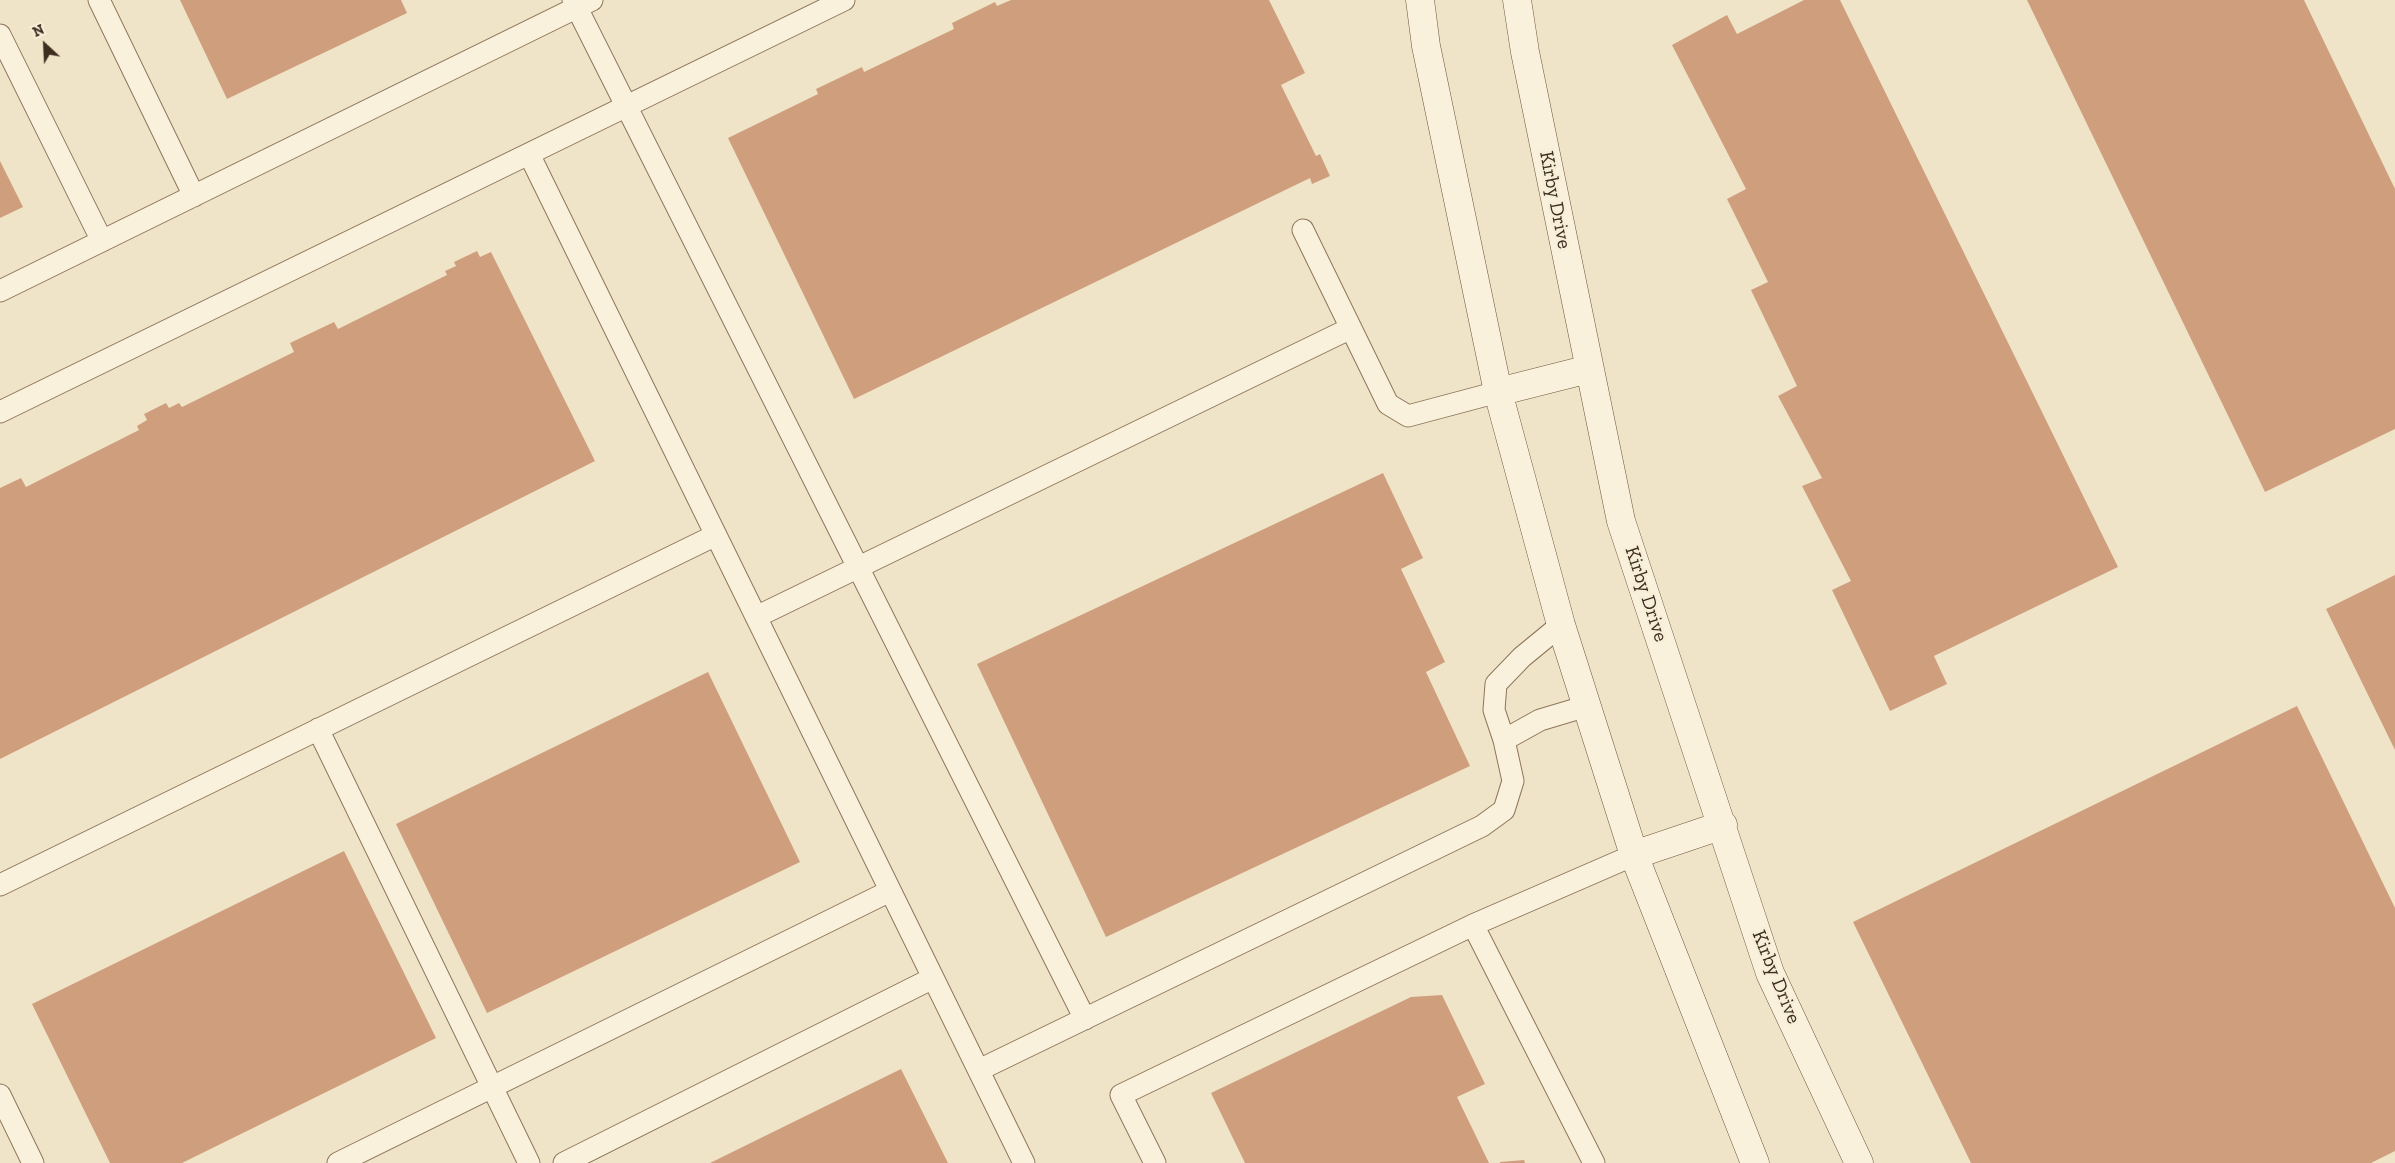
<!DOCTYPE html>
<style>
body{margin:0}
#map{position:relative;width:2395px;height:1163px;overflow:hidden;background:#f0e4c8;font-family:"Zilla Slab",serif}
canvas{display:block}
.north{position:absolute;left:20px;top:20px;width:50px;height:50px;-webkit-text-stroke:4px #f7eed8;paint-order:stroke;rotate:335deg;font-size:14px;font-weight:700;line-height:20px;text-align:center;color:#3d2e20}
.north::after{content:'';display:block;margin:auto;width:18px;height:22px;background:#3d2e20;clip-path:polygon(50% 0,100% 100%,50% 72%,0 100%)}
</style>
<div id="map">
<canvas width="2395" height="1163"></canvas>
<div class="north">N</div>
</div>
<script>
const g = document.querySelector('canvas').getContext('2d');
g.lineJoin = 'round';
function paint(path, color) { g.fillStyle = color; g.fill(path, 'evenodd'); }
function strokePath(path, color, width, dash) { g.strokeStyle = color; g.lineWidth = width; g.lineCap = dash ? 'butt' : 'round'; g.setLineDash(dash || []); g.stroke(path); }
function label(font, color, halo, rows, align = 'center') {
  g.font = font + ' "Zilla Slab",serif'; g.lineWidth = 5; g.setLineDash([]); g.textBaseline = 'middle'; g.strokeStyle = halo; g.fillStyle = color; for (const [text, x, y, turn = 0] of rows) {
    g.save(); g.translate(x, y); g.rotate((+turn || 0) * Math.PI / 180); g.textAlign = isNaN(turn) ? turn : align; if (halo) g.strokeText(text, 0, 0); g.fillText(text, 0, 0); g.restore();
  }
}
paint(new Path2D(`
 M180,0H401L407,13L227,99Z
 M1011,0H1269L1305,73L1281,85L1316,156L1320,154L1330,176L1312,184L1310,178L854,399L728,138L818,94L816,89L862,67L864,72L954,29L952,23L995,2L997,6Z
 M1804,0H1840L2118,567L1934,656L1947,684L1890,711L1832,590L1851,581L1802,486L1822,478L1778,396L1797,386L1751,290L1768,282L1727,199L1746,189L1672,45L1727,15L1737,34Z
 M2027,0H2304L2395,189V429L2265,492Z
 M0,161L23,207L0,218Z
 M477,251L480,257L491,252L595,461L0,759V488L21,478L26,487L139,430L137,426L147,420L144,414L166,403L169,408L179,403L182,407L294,352L290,343L334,322L338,329L447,275L445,271L456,266L454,262Z
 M1383,473L1423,558L1401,569L1445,662L1426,672L1470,766L1106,937L977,664Z
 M2395,575V750L2326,609Z
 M708,672L800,862L487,1013L396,824Z
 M2297,706L2395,908V1151L2371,1163H1971L1853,922Z
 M344,851L436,1038L182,1163H110L32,1004Z
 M1442,995L1485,1084L1457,1097L1489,1163H1245L1211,1093L1411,997Z
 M901,1069L948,1163H710Z
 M1524,1160L1525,1163H1500V1162Z`), '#cf9f7d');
const service = new Path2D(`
 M99,0L194,196
 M573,0L1085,1019
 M0,35L102,241
 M529,154L1024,1163
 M1303,230L1388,404L1408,416L1498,392
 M0,291L592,0
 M0,412L844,0
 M756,617L1351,328
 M318,729L529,1163
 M1504,740L1540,720L1587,706
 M0,885L716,535
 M1473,925L1594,1163
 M979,1070L1482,826L1504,810L1513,781L1504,740L1494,710L1496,684L1522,657L1561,625
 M0,1095L33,1163
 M338,1163L890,891
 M564,1163L933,978
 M1155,1163L1121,1095L1473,925L1634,855`);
const secondary = new Path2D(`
 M1420,0L1426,46L1498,392L1561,625L1634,855L1755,1163
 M1517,0L1525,52L1621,521L1770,973L1859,1163
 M1498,392L1589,369
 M1634,855L1723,825`);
strokePath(service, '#8d765c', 23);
strokePath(secondary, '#6f573f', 29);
strokePath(service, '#faf1dc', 21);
strokePath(secondary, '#faf1dc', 28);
label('20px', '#3d2e20', '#f7eed8', [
 ["Kirby Drive",1555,200,79],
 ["Kirby Drive",1646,594,72],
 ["Kirby Drive",1776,977,68]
]);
</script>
